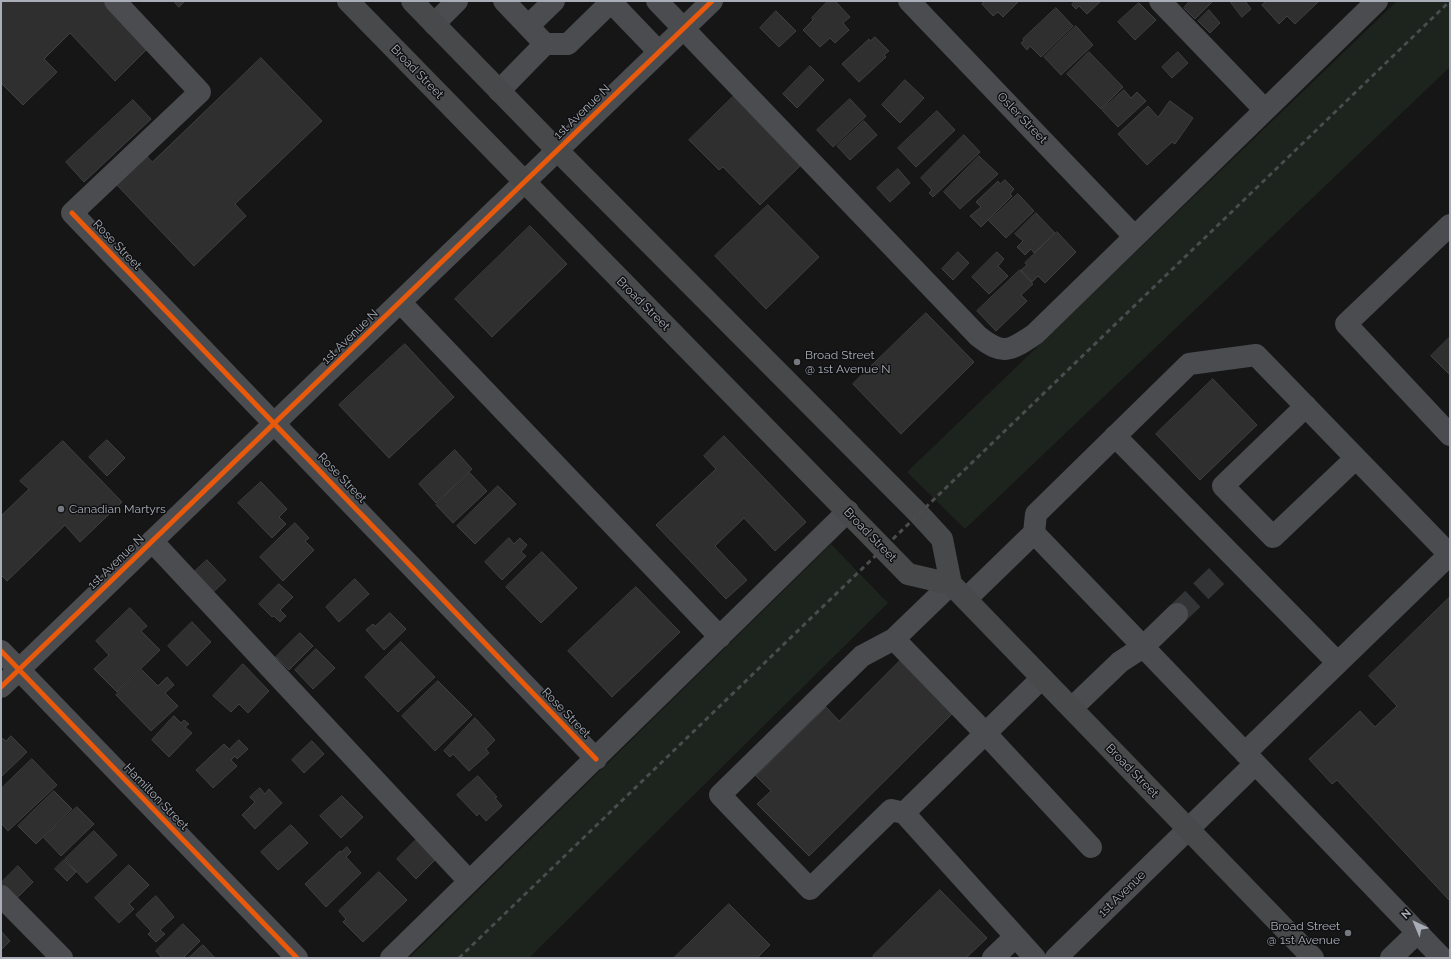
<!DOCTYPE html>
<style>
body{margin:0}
#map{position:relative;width:1451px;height:959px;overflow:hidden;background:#161616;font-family:Raleway,sans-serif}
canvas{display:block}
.frame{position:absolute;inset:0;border:2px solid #a8adb7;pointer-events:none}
.north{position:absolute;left:1395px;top:903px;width:40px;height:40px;-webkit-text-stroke:3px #101012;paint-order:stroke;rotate:316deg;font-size:11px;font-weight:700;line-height:16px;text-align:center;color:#a8adb7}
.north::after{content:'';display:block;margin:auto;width:14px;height:18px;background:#a8adb7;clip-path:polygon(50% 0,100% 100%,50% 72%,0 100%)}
</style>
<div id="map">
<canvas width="1451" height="959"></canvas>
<div class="frame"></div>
<div class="north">N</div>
</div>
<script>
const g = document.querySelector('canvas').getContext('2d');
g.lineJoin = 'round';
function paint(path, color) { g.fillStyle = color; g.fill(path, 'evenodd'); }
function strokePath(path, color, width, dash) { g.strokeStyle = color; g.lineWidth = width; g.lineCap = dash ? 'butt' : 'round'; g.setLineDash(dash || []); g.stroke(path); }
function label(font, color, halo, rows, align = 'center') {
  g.font = font + ' Raleway,sans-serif'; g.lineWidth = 3; g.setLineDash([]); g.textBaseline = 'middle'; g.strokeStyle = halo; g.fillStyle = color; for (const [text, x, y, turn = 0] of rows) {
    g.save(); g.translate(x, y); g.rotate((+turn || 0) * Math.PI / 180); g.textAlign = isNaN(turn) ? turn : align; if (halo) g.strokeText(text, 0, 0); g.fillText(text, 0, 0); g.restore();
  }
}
paint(new Path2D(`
 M1397,1H1450V67L965,529L907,472Z
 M831,544L888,603L529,958H409Z`), '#1d231d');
const building = new Path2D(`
 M1,1H106L149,47L115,81L70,33L44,59L57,72L23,105L1,83Z
 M174,1H185L179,7Z
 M828,1H835L850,17L843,23L849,30L835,43L830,38L820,47L803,30L813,20L812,18Z
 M986,1H1019L1003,17L998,12L993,16L982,4Z
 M1075,1H1101L1087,14L1079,6L1076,9L1072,5Z
 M1190,1H1213L1195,19L1184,8Z
 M1230,1H1245L1251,9L1242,17Z
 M1267,1H1319L1295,24L1287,16L1279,24L1262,5Z
 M1139,3L1156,20L1135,40L1118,22Z
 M1056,8L1073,26L1041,57L1030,46L1027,50L1021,43L1024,41L1023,39Z
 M1209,10L1220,23L1210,33L1198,21Z
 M776,11L796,31L779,47L760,28Z
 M1076,26L1093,45L1061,75L1044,57Z
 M875,37L889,51L884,55L886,57L859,82L842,64L869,39L870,41Z
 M1089,52L1123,87L1101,109L1067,74Z
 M1178,52L1188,63L1172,78L1162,67Z
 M261,58L322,121L235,204L246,216L194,266L115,183L145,154L152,162Z
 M810,66L824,80L797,108L783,94Z
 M905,80L924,98L900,123L882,105Z
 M1124,90L1131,98L1137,92L1146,101L1118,127L1102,110Z
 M736,94L803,163L760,205L723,167L719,170L689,140Z
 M850,99L866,116L833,147L817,130Z
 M133,100L151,119L84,182L66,162Z
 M1170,101L1193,118L1175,144L1172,142L1147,165L1118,134L1148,106L1158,117Z
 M937,111L955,130L916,167L898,148Z
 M864,121L877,135L850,160L837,146Z
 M964,135L980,152L933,197L929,193L932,190L921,178Z
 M979,156L998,174L960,209L944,192Z
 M898,169L910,183L890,202L877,188Z
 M1005,180L1014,189L1010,194L1012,196L981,227L970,216L981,207L976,202L998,181L1000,184Z
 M1018,194L1034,211L1006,238L989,221Z
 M768,205L819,257L766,309L715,256Z
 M1036,213L1055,233L1034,253L1031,249L1025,255L1017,247L1023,241L1015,234Z
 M530,226L567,264L492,337L455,299Z
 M1057,232L1076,252L1045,283L1038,276L1032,282L1021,270L1027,265L1025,263Z
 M958,252L969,263L953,280L942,269Z
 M997,252L1004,259L998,266L1008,276L989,294L972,277Z
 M1020,270L1033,284L1021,295L1027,301L996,331L977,311Z
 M926,313L974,362L901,434L853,384Z
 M1450,337V375L1431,356Z
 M405,344L454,397L389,458L339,405Z
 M1213,379L1257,425L1200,480L1156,434Z
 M724,436L806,522L775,551L744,518L715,546L747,580L726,599L656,525L716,469L704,456Z
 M107,440L125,458L107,476L89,457Z
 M63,441L122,502L80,542L65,525L7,581L1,575V516L29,489L20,481Z
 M455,450L472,469L436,503L419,484Z
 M470,473L487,491L453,523L436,505Z
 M261,482L287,509L279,517L286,524L272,538L238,503Z
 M498,486L516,504L475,544L457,526Z
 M295,523L309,538L305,541L314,550L283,581L260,557Z
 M509,538L514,544L520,538L527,545L521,552L526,556L502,580L485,562Z
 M542,552L577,588L541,623L506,587Z
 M207,560L226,580L209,596L190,576Z
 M355,579L369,594L339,622L326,607Z
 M279,584L293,597L280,610L286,616L280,622L274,616L272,617L259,604Z
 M636,587L680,632L612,697L568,651Z
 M1450,597V901L1337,780L1332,784L1309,759L1360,711L1375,727L1397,706L1369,676Z
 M130,608L147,626L141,631L160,650L117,692L94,669L109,655L96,641Z
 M390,613L406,629L384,650L366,630L373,624L375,626Z
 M192,622L211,642L187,666L168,646Z
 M300,633L313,646L289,670L276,657Z
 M401,642L435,677L398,712L365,677Z
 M316,649L335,668L313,689L295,670Z
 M901,660L953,713L809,856L757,804L771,791L756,776L826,707L839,721Z
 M243,664L269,691L248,713L239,704L231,712L213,696Z
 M142,670L158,686L167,677L174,685L165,693L178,706L151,731L116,695Z
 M438,681L472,715L435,751L402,716Z
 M174,716L181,723L184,720L189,724L185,727L192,733L169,757L152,740Z
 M475,718L495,740L486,749L489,753L469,771L453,754L450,757L444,751Z
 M11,736L27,752L1,777V739L2,738L6,741Z
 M239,740L248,749L237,759L235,756L231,760L237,766L213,788L196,770L224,744L229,749Z
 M312,741L324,754L304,773L292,760Z
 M32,759L57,785L8,831L1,823V789Z
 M478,776L497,797L495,798L502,806L486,821L479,813L477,816L457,795Z
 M260,788L265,794L269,789L282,803L255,829L242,815L255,802L250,797Z
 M54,791L72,809L36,844L18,826Z
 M342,796L363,817L341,838L320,816Z
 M77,807L94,824L61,856L44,838Z
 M291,825L308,843L278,870L261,852Z
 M94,831L117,855L87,883L65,859Z
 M416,840L435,860L416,879L397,859Z
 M347,847L351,852L346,857L361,873L326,907L305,884L340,851L341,852Z
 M64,860L76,872L67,881L55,869Z
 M129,865L149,885L129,904L134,909L119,923L95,898Z
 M18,866L33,882L15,900L1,886V883Z
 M379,872L407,900L363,942L343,922L346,919L339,911Z
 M940,890L987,938L966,958H875L873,956Z
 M156,896L174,917L160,930L165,934L156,942L148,934L151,931L136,915Z
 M729,904L770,945L757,958H674Z
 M183,924L200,941L183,958H162L156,951Z
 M1,931L10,941L1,950Z
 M203,945L215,958H189Z`);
paint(building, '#2f2f30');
strokePath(building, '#3e4042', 1);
strokePath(new Path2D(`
 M1177,614L1223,570`), '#333436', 22, [22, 11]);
strokePath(new Path2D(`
 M115,1L200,92L72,213L596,759
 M610,1L659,52
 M657,1L978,336C1003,356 1010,351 1035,334L1377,1
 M909,1L1134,236
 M1160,1L1264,109
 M434,24L457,1
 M528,26L554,1
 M545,44H568L611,2
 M499,91L545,44L504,1
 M1450,225L1346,324L1450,435
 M401,303L720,637
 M1306,406L1223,486L1273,537L1356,458
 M1115,436L1338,663
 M1034,533L1036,514L1189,364L1256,355L1450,555
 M152,541L469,881
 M951,584L894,639L986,734L1091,847
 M966,599L1034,533L1442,958
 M894,639L862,656L720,795L810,889L891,810L904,813L1042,678
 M1,651L297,958
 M1,687L712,1
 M1072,708L1120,662L1143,647L1177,614
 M1245,753L1449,555
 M904,813L1035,958
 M1,896L62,958
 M391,958L848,511
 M993,958L1015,937
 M1056,958L1255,764
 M1391,958L1418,932`), '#4a4c4f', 22);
strokePath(new Path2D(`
 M348,1L908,574L951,584
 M412,1L557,150L919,514L942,539L951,584L1313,958`), '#48494b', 22);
strokePath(new Path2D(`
 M459,958L1450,1`), '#4a4c4e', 3, [5, 4]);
strokePath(new Path2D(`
 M72,213L596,759
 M1,651L297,958
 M1,687L712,1`), '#e8590c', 5);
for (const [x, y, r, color] of [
 [797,362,4,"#75787f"],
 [61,509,4,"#75787f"],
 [1348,933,4,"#75787f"]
]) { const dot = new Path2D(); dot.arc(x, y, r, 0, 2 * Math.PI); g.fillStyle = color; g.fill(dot); strokePath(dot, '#101012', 1.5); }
label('12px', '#a8adb7', '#101012', [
 ["Broad Street",417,72,46],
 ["1st Avenue N",582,112,-44],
 ["Osler Street",1022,118,46],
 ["Rose Street",117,245,46],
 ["Broad Street",643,304,45],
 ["1st Avenue N",350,337,-44],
 ["Rose Street",342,478,46],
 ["Broad Street",870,535,46],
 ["1st Avenue N",116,562,-44],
 ["Rose Street",566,713,46],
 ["Broad Street",1132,771,46],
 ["Hamilton Street",156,797,46],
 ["1st Avenue",1122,894,-44]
]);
label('12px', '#a8adb7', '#101012', [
 ["Broad Street",805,355],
 ["@ 1st Avenue N",805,369],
 ["Canadian Martyrs",69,509],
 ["Broad Street",1340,926,"right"],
 ["@ 1st Avenue",1340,940,"right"]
], 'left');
</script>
